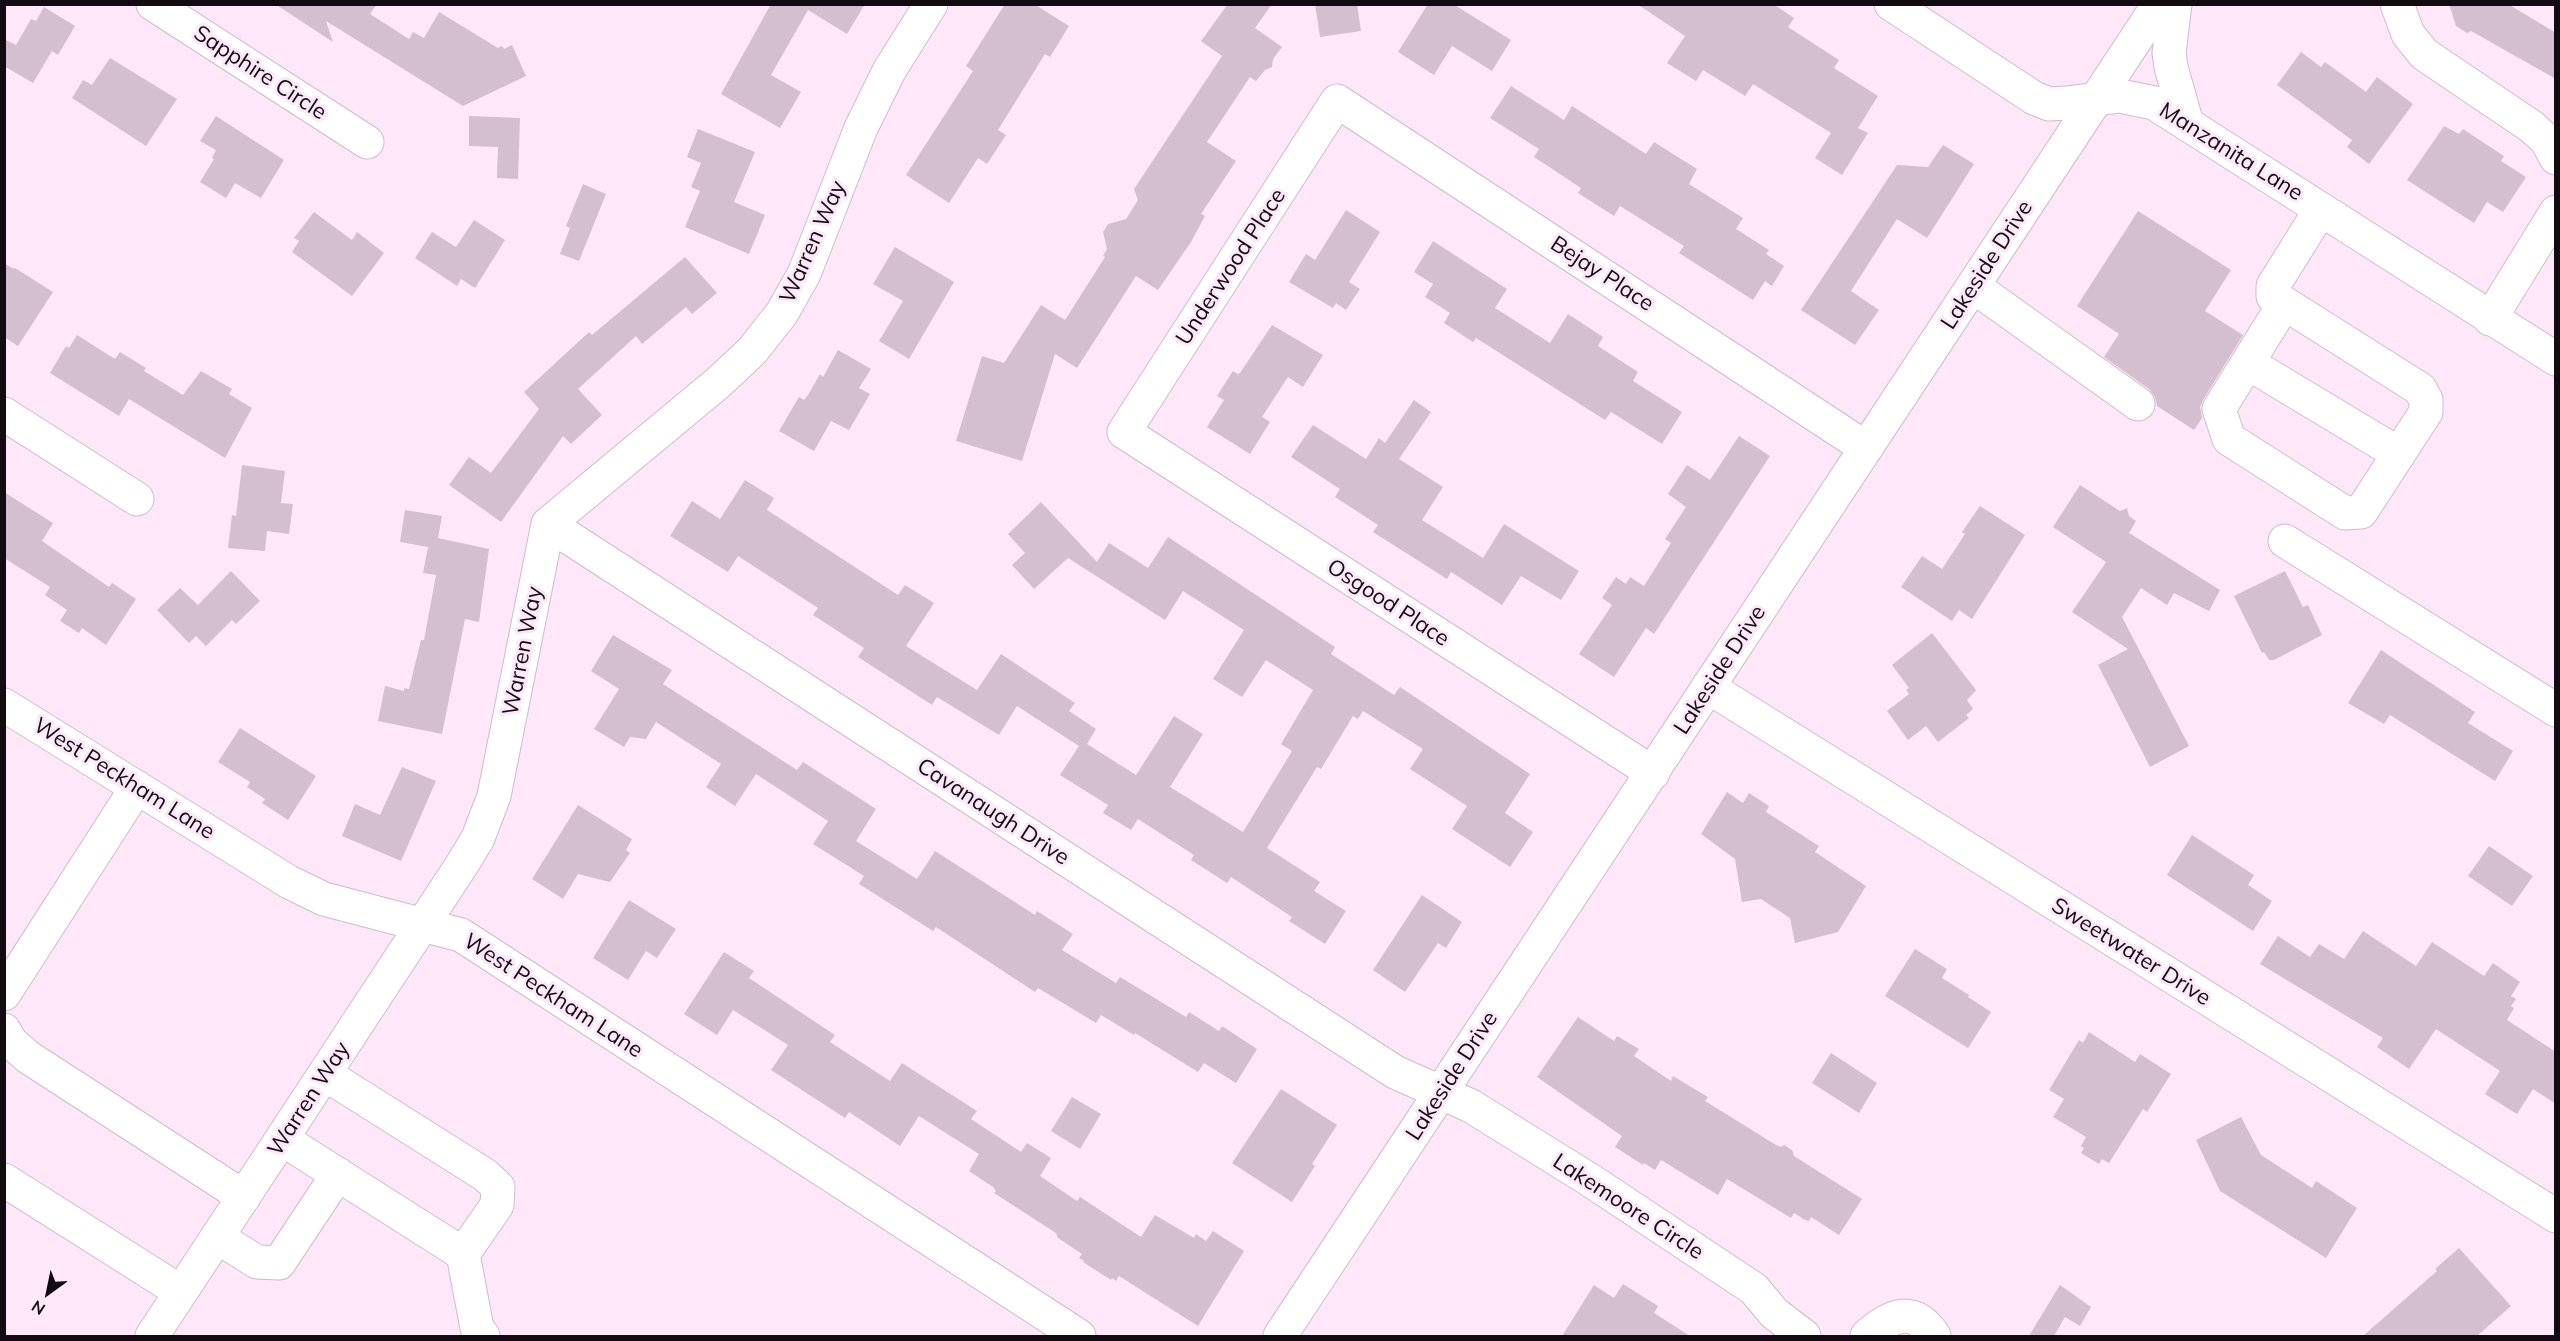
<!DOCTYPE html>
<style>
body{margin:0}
#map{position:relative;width:2560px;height:1341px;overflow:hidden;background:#fde7f9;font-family:Mulish,sans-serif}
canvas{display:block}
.frame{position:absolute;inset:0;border:6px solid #120b11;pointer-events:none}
.north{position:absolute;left:18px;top:1263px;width:60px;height:60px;-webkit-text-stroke:4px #fde7f9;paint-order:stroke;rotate:213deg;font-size:16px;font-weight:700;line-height:24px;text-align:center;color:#120b11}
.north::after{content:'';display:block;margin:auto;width:21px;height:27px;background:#120b11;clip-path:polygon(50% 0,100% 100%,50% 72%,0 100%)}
</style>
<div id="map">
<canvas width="2560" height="1341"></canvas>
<div class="frame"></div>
<div class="north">N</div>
</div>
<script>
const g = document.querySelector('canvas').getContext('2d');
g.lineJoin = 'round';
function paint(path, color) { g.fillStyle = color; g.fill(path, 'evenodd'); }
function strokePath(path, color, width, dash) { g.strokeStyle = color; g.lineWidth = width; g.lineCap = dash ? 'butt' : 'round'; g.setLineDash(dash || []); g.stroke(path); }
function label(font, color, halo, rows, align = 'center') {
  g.font = font + ' Mulish,sans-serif'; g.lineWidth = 6; g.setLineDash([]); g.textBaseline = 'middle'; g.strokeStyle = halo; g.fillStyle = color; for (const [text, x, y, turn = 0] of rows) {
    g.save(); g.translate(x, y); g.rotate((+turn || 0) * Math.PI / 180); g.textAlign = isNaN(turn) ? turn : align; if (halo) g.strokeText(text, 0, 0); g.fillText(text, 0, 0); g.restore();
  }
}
paint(new Path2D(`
 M275,4H377L370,14L409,39L413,32L424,38L439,12L498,48L502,46L504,49L512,45L526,76L463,106L326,21L333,42Z
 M771,4H865L847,34L808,10L771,75L801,92L780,128L721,94Z
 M1005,4H1034L1069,26L1050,57L1045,54L998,130L1006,135L987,164L978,158L949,203L906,175L973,71L966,66Z
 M1228,4H1272L1255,28L1282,47L1273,59L1272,67L1265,70L1256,81L1250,77L1207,142L1236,161L1201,214L1205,216L1191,242L1158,290L1136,276L1077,368L1055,354L1022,461L956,441L982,356L1004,363L1041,305L1065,320L1105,257L1103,256L1107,249L1103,232L1108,224L1126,219L1138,200L1134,189L1222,56L1201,41Z
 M1315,4H1357L1361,31L1320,37Z
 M1428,4H1453L1511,40L1492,71L1452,46L1434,75L1398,52Z
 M1637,4H1773L1794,18L1788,27L1839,60L1834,68L1878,96L1858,128L1868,133L1842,175L1815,158L1831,133L1753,84L1745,96L1703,70L1696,81L1667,63L1685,36Z
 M2449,4H2508L2556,33V79L2471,31L2467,33L2456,26Z
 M44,7L75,26L58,55L52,51L33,83L4,66V39L16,45L31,19L36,21Z
 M2301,52L2321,67L2325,62L2366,92L2377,77L2413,104L2369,164L2347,147L2352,140L2277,85Z
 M110,58L177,99L146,146L72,98L83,80L92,85Z
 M1511,86L1564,120L1572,106L1646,154L1654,142L1697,169L1689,184L1743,218L1736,229L1769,250L1766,254L1784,266L1772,286L1765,281L1753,300L1679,253L1684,246L1620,206L1614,216L1578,193L1581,188L1534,157L1539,149L1490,118Z
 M216,116L284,160L261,198L235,183L226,198L200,182L214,159L212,158L216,150L200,141Z
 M469,116L520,118L518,179L497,178L498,147L469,146Z
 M2444,126L2459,134L2463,129L2504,156L2501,161L2526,177L2503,212L2487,202L2474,223L2407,180Z
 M698,129L755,152L734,202L765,215L749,254L685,227L700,191L691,187L701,163L687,157Z
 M1943,145L1974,164L1927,238L1897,219L1851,291L1879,310L1855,345L1801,310L1897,165L1928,167Z
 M583,184L606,194L579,261L560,254L570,228L566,226Z
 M1346,210L1380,232L1349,282L1360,289L1346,310L1336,303L1333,308L1289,282L1306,254L1315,260Z
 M2138,211L2231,270L2205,311L2243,335L2203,400L2200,407L2202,418L2194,430L2157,406L2155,397L2149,389L2104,357L2119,334L2077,306Z
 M314,212L352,240L357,232L384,253L352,296L292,252L299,241L294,238Z
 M474,220L505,240L475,288L461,279L457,286L415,258L432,232L456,247Z
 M1433,241L1507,289L1495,308L1550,343L1568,314L1603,337L1598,346L1638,372L1633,381L1682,412L1662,444L1611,412L1605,420L1476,338L1473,342L1444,323L1450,313L1425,297L1433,284L1414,272Z
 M895,247L954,282L909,359L879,341L903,301L873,284Z
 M685,257L717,293L692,314L686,307L642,344L636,336L578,389L602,415L571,444L563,436L501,522L449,485L469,457L491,473L539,409L524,392L589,332L592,335Z
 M4,263L14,269L15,268L53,292L18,346L4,337Z
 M1272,325L1323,355L1303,387L1288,377L1262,417L1270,422L1250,454L1207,427L1224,400L1217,396L1233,371L1238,374L1240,373Z
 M77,335L115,359L120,352L146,368L144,371L183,395L201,371L232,389L229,394L252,408L225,458L129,399L119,416L50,373L66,346L69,348Z
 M838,350L871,369L859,388L870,394L849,430L831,421L814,451L779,431L799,397L804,400L808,395L820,374L823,377Z
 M1414,400L1431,412L1399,459L1443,487L1422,520L1483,558L1504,524L1579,571L1561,600L1521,576L1502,605L1451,572L1447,579L1373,532L1378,525L1335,497L1340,489L1291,457L1313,425L1366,459L1379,438L1385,443Z
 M1739,436L1770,456L1654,634L1646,628L1614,677L1579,654L1612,605L1602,598L1616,577L1626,584L1630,577L1644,586L1671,543L1665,539L1686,507L1668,494L1687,465L1710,480Z
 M242,465L285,471L281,503L293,504L289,534L267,531L265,551L228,548L232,515L236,516Z
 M745,480L774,498L767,510L898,595L905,585L934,603L906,646L977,690L1001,654L1075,703L1069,711L1096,729L1087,744L1136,775L1174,716L1203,734L1170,787L1243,832L1292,751L1281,744L1313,690L1266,660L1242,697L1213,679L1244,630L1183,591L1165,620L1068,558L1034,589L1012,565L1025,553L1008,534L1041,502L1097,562L1109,543L1148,568L1168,537L1335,647L1331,654L1394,695L1400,687L1530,774L1505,813L1533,832L1510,867L1452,829L1467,806L1410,769L1423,749L1363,711L1358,719L1353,716L1321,769L1317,767L1267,848L1320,882L1314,891L1346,911L1325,944L1289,921L1292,917L1231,877L1227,883L1191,860L1194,855L1138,819L1131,830L1103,813L1108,805L1060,775L1079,746L1017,706L999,735L937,697L932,705L858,657L864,648L813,615L818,608L738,556L728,572L670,536L692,501L720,519Z
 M2080,485L2120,511L2127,508L2129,516L2136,521L2129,533L2220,590L2209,611L2174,593L2167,605L2141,588L2122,617L2189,746L2150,767L2098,665L2128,649L2072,612L2106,562L2053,527Z
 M4,492L53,523L42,541L109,587L112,583L136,599L106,645L82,628L79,633L60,621L67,610L45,595L50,587L4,558Z
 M1980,506L2025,535L1972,619L1959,610L1952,621L1901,587L1922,556L1942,569L1965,534L1962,532Z
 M405,510L442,516L438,538L489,549L479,622L465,619L442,734L378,721L385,686L404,691V688L409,689L421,640H424L436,575L423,573L428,547L400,542Z
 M231,571L260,601L236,624L232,620L206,646L196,636L189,643L157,610L180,588L198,605Z
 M2285,571L2303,607L2308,605L2322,635L2274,660H2269L2264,652L2262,653L2234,596Z
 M1932,633L1976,690L1967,700L1973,709L1966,715L1969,718L1938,742L1926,726L1908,740L1887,711L1909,694L1906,690L1909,688L1892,665Z
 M613,635L672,670L663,684L797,770L803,762L876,809L856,841L917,879L935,851L1035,915L1037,911L1073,934L1062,950L1116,983L1120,977L1186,1017L1189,1012L1219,1031L1222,1026L1257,1049L1236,1083L1204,1063L1198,1072L1135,1033L1134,1035L1101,1015L1096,1023L1038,988L1035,992L936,927L933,931L859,884L864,876L813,844L828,821L756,774L735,806L706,787L721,764L656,722L646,739L630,737L624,747L594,729L619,689L591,671Z
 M2381,650L2475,712L2468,723L2513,751L2495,781L2390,715L2384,724L2348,703Z
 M240,728L316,776L288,820L262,803L265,799L247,787L250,782L218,762Z
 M402,767L436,781L401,861L342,836L355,804L380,815Z
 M1727,792L1743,803L1749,793L1769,806L1766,812L1819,846L1815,852L1866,886L1838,932L1795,943L1790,918L1761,899L1742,902L1735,859L1701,834Z
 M578,805L632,839L626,850L630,853L610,882L578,874L563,899L532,879Z
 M2192,835L2254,875L2248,885L2272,901L2253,931L2167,875Z
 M2489,846L2533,876L2512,906L2468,876Z
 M1422,895L1462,922L1446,948L1438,943L1405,992L1373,970Z
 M629,900L676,929L657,958L646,951L628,980L593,958Z
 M2363,931L2416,966L2432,942L2484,976L2493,963L2520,982L2511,996L2516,999L2511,1006L2514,1008L2507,1020L2556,1052V1104L2533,1089L2517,1114L2485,1094L2500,1071L2436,1029L2409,1069L2377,1047L2383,1038L2260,964L2278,936L2310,957L2319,944L2344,959Z
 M1915,949L1947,969L1942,978L1969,995L1968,997L1991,1012L1968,1048L1885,996Z
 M724,952L754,971L749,978L835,1035L830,1042L890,1081L902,1063L977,1111L971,1119L1021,1152L1027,1143L1051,1158L1040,1176L1077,1201L1080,1197L1141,1237L1155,1215L1194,1238L1196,1234L1206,1241L1213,1231L1244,1251L1198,1326L1119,1276L1116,1281L1112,1278L1111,1280L1083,1262L1084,1261L1079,1258L1082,1254L1058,1238L1056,1233L994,1193L996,1191L993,1187L969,1171L979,1154L919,1116L900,1146L849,1112L845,1118L771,1070L788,1045L733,1010L717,1035L684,1014Z
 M1578,1017L1614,1041L1617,1036L1639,1049L1634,1056L1671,1081L1673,1076L1696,1090L1708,1097L1705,1101L1776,1145L1781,1147L1784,1145L1792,1150L1794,1156L1862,1199L1839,1235L1811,1217L1809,1221L1805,1220L1794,1213L1791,1218L1727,1179L1718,1195L1661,1160L1655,1170L1644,1163L1643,1165L1615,1147L1622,1136L1537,1077Z
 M2089,1032L2135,1062L2140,1054L2171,1074L2147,1112L2143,1109L2109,1163L2102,1159L2099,1164L2081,1153L2084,1148L2081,1146L2086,1137L2053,1117L2064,1099L2049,1090L2079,1040L2083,1043Z
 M1831,1053L1877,1083L1859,1113L1812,1083Z
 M1281,1089L1337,1125L1312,1164L1315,1166L1292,1202L1232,1163Z
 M1072,1097L1101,1114L1080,1149L1051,1131Z
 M2241,1117L2261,1155L2312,1188L2316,1181L2357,1208L2326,1258L2220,1191L2196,1140Z
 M2459,1248L2511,1306L2477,1336H2363L2437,1271L2435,1269Z
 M1623,1284L1658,1306L1654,1313L1690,1336H1562L1594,1285L1614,1298Z
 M2060,1285L2091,1307L2080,1326L2065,1317L2054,1336H2029Z`), '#d4bfd1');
const minor = new Path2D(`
 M153,4L367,142
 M1891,4L2034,98L2049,104L2067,103L2120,96L2154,103L2556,359
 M2397,4L2408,34L2424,54L2532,127L2547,141L2556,158
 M1973,286L2138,404
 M2284,304L2219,409L2229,439L2345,513L2361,512L2426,412V400L2420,389L2273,296V286L2321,209
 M2490,319L2556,212
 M2248,363L2399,454
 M4,414L137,499
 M548,524L1395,1072L1471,1106L1590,1180L1754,1289L1774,1313L1804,1336
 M2285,541L2556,710
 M1708,687L2556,1216
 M4,705L289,882L324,899L461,935L1079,1336
 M1653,773L1124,432L1337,101L1866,448
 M4,994L137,787
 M4,1030L11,1042L28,1057L244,1197
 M325,1074L485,1175L498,1187L497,1205L463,1254
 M282,1139L463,1254L477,1328L483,1336
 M4,1180L181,1292
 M217,1237L257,1262L279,1263L338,1174
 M152,1336L463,863L478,838L494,796L548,524L719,382L752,351L782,313L804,274L861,128L889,71L931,4
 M1867,1336C1890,1315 1914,1305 1934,1336`);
const major = new Path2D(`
 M2175,4L2169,53L2171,67L2187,124
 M1280,1336L2159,4`);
strokePath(minor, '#d0bbcc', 35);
strokePath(major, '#d0bbcc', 35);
strokePath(minor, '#fff', 33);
strokePath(major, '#fff', 33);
label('22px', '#120b11', '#fde7f9', [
 ["Sapphire Circle",260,73,33],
 ["Manzanita Lane",2231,152,32],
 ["Warren Way",813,242,-66],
 ["Lakeside Drive",1987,265,-57],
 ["Underwood Place",1231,267,-57],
 ["Bejay Place",1602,274,33],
 ["Osgood Place",1388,603,33],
 ["Warren Way",523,651,-79],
 ["Lakeside Drive",1720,670,-57],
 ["West Peckham Lane",124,779,32],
 ["Cavanaugh Drive",993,812,33],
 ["Sweetwater Drive",2131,952,32],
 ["West Peckham Lane",553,996,33],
 ["Lakeside Drive",1452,1076,-57],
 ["Warren Way",309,1099,-57],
 ["Lakemoore Circle",1628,1207,33]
]);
</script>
